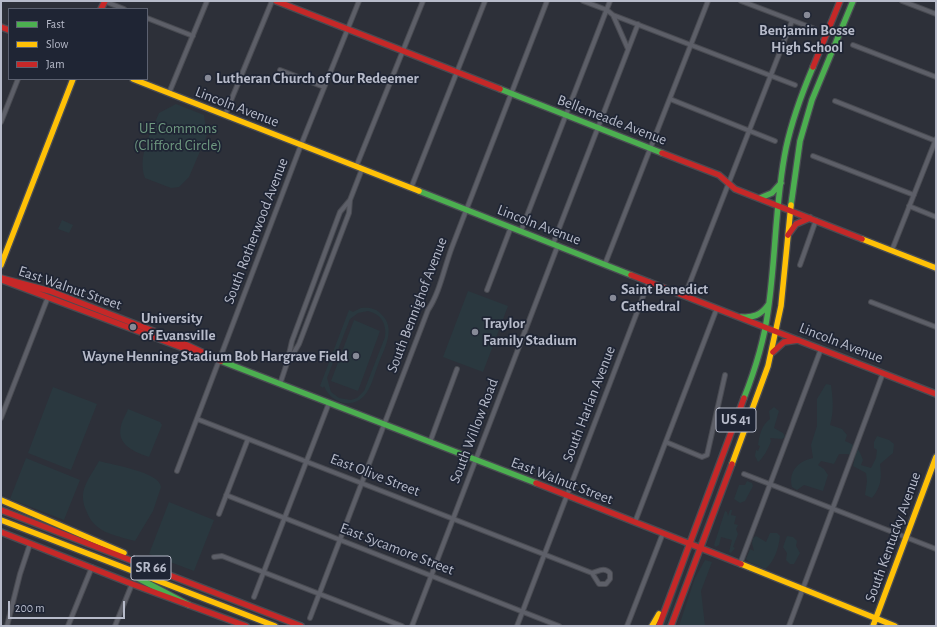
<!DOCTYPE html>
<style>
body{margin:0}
#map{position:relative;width:937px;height:627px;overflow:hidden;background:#2d3039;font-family:"Alegreya Sans",sans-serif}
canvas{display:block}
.frame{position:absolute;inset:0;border:2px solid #b7bbca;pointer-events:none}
.legend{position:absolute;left:8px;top:8px;width:140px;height:72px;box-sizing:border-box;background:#1f2534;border:1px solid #5c6170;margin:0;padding:5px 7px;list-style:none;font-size:12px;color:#b7bbca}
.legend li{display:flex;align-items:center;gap:8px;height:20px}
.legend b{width:20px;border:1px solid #5c6170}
.scale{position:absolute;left:8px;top:601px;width:117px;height:18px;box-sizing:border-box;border:2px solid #b7bbca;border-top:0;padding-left:5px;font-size:12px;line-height:14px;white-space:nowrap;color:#b7bbca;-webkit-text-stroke:3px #1f2534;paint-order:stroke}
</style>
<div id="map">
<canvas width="937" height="627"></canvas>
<div class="frame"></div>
<ul class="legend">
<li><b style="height:5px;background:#4caf50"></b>Fast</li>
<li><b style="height:5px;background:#ffc107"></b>Slow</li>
<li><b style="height:5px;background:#c62828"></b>Jam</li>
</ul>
<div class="scale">200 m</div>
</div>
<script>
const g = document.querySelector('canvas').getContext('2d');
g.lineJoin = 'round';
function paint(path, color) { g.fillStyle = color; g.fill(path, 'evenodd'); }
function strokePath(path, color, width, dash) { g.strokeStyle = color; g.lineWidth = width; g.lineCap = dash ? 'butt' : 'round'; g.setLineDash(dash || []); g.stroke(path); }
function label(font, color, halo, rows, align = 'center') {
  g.font = font + ' "Alegreya Sans",sans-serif'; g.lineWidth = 3.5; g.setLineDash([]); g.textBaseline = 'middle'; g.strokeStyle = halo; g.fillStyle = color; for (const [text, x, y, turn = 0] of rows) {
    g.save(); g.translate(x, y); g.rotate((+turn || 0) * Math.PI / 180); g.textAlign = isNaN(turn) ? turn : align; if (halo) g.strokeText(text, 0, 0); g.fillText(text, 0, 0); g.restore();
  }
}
paint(new Path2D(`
 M176,104L204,115L207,135L189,177L179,187L171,188L145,178C137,157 151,132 159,113Z
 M62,220L73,225L69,233L58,229Z
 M468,291L508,306L483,372L443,357Z
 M361,308C368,307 376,308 381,314C397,328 384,349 378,365C374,375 371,389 364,396C351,410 330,402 324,386L323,388L320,386L349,310L353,312ZM368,311C381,314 387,324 385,337L364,391L357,398L351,400L339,398L331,392L327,378L350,319L358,313Z
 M354,320L380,331L358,391L331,381Z
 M826,384L831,385C833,399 834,412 830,425L842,429L847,435L845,441C855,445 859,448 863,460L861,465L871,468L876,458L877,450L874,448V442L877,436L889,440L894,444L893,453L880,464C882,478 881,487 872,498L865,495L867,481L866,473L853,466L855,457L848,454H839L834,464L821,461L818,465L824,469L828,475L823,491L804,485L797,490L792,487C788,472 798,461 813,458L811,445L817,426V399Z
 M53,387L97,404L71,470L28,453Z
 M774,407L779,411L774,428L783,433L785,437L782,439L770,438L771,441C769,447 763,459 758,462L755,456L756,450L758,451L760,446L758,445C759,436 762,424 770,419L769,411Z
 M128,409L160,422L162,425L149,457C135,452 116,445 121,426C122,420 126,415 128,409Z
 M26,458L80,480L64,520L10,499Z
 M99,461C113,465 160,472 161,487L153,511L135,541C114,535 94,533 86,510C83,504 82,496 84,489C87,480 94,470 99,461Z
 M747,481L752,483L753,486L745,501L740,503L734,499L739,485H745Z
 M169,502L214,520L194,571L149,554Z
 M730,510H732L731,515L736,516L734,524L738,525L736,529L738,534L733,547L735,548L731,553L729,552L732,540L721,537L719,545L716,547L714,545L725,511L727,512L728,516Z
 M770,533H777L780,536C779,547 774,563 765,569L749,562L746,559L750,549L754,551L752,543L753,538L756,536L766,542Z
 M787,536L793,537L797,541L796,546L800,553L794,564H790L786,560L787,553L783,547Z
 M705,560L712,562L701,591L705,626H679L695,578Z
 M686,565L666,626H662L683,573Z`), '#2a383f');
const street = new Path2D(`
 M104,1L124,9
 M583,1L607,10L613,15L628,49
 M741,1L815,29
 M902,1L936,14
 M613,15L795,85
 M147,18L193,36
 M853,45L936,77
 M280,70L324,87
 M169,93L207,1
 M670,99L775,141
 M835,101L936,141
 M225,115L272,1
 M1,122L18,79
 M813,156L914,195
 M356,167L423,1
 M411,188L485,1
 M909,206L936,217
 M521,231L610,1
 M553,244L638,24
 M892,250L936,139
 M605,264L708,1
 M800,265L816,220
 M487,290L511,227
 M685,295L792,21
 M871,302L936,327
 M289,361L299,344L349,213L350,200
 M280,384L287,363L292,341L340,212L350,200L362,169
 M1,418L48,297
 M197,419L592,573L599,584H606L610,579V573C604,567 599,571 592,573
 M430,442L457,369
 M666,442L702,457L707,455L725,375
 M177,471L301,145L359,1
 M744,474L936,549
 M226,495L559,626
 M219,514L248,439
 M635,522L717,308
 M214,557L222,556L402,626
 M740,564L821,349
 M254,597L329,403
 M310,618L428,310C440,292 444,268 452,247L547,1
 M7,626L20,574L30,544
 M68,626L92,567
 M115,626L132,584
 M412,626L558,245
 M517,626L649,281
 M627,626L663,533
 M789,626L883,373`);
const fast = new Path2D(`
 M500,89L662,153
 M419,191L631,275
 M760,198L772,193L781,183
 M791,205L800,141L812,100L853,1
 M741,317C753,318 761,315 768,305
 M221,361L536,483
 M744,398C755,370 764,341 768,311C776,257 775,201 786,148C792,120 802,93 813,67
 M134,576L189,605`);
const slow = new Path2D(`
 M133,79L419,191
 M862,239L936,268
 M1,265L73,79
 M732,464L768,366L781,306L791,205
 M1,500L124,553
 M1,520L275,626
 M741,564L895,626
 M652,626L659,614
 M873,626L936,457`);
const jam = new Path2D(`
 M276,1L500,89
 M101,9L105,1
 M1,27L9,30
 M813,67L840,1
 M662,153L719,175L735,189L862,239
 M788,235L796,224L810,218
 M631,275L936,394
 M1,278L50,291L174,339L221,361
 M2,280L207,357
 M773,352L784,342L798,340
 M536,483L741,564
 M1,510L301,626
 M1,532L132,584L246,626
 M659,626L744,398
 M671,626L732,464`);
strokePath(street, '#494b52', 6);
strokePath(fast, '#494b52', 8);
strokePath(slow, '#494b52', 8);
strokePath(jam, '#494b52', 8);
strokePath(street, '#5d5f68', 4);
strokePath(fast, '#4caf50', 5.5);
strokePath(slow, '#ffc107', 5.5);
strokePath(jam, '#c62828', 5.5);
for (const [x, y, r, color] of [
 [807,15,4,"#878a97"],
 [208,78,4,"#878a97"],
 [613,298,4,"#878a97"],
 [133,327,4,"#878a97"],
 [475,332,4,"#878a97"],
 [356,356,4,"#878a97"]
]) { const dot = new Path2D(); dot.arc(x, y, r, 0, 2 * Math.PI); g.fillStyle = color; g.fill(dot); strokePath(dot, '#1f2534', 1.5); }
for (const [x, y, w] of [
 [736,420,40],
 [151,568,40]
]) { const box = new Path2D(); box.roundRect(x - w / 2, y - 12, w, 24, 3); g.fillStyle = '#1f2534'; g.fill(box); strokePath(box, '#b7bbca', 1); }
label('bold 14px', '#b7bbca', null, [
 ["US 41",736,420],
 ["SR 66",151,568]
]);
label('bold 15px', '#b7bbca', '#1f2534', [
 ["Benjamin Bosse",807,30,"center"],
 ["High School",807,47,"center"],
 ["Lutheran Church of Our Redeemer",216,78],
 ["Saint Benedict",621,289],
 ["Cathedral",621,306],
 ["University",141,318],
 ["of Evansville",141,335],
 ["Traylor",483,323],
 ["Family Stadium",483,340],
 ["Wayne Henning Stadium Bob Hargrave Field",348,356,"right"]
], 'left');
label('15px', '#b7bbca', '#1f2534', [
 ["Lincoln Avenue",237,107,21],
 ["Bellemeade Avenue",612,120,21],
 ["Lincoln Avenue",539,225,21],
 ["South Rotherwood Avenue",256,231,-69],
 ["East Walnut Street",70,288,19],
 ["South Bennighof Avenue",417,305,-69],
 ["Lincoln Avenue",841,343,21],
 ["South Harlan Avenue",589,404,-69],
 ["South Willow Road",474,431,-69],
 ["East Olive Street",375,475,21],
 ["East Walnut Street",562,481,21],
 ["South Kentucky Avenue",893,537,-70],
 ["East Sycamore Street",397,549,21]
]);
label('15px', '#6f9980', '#1f2534', [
 ["UE Commons",178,128],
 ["(Clifford Circle)",178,145]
]);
</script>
